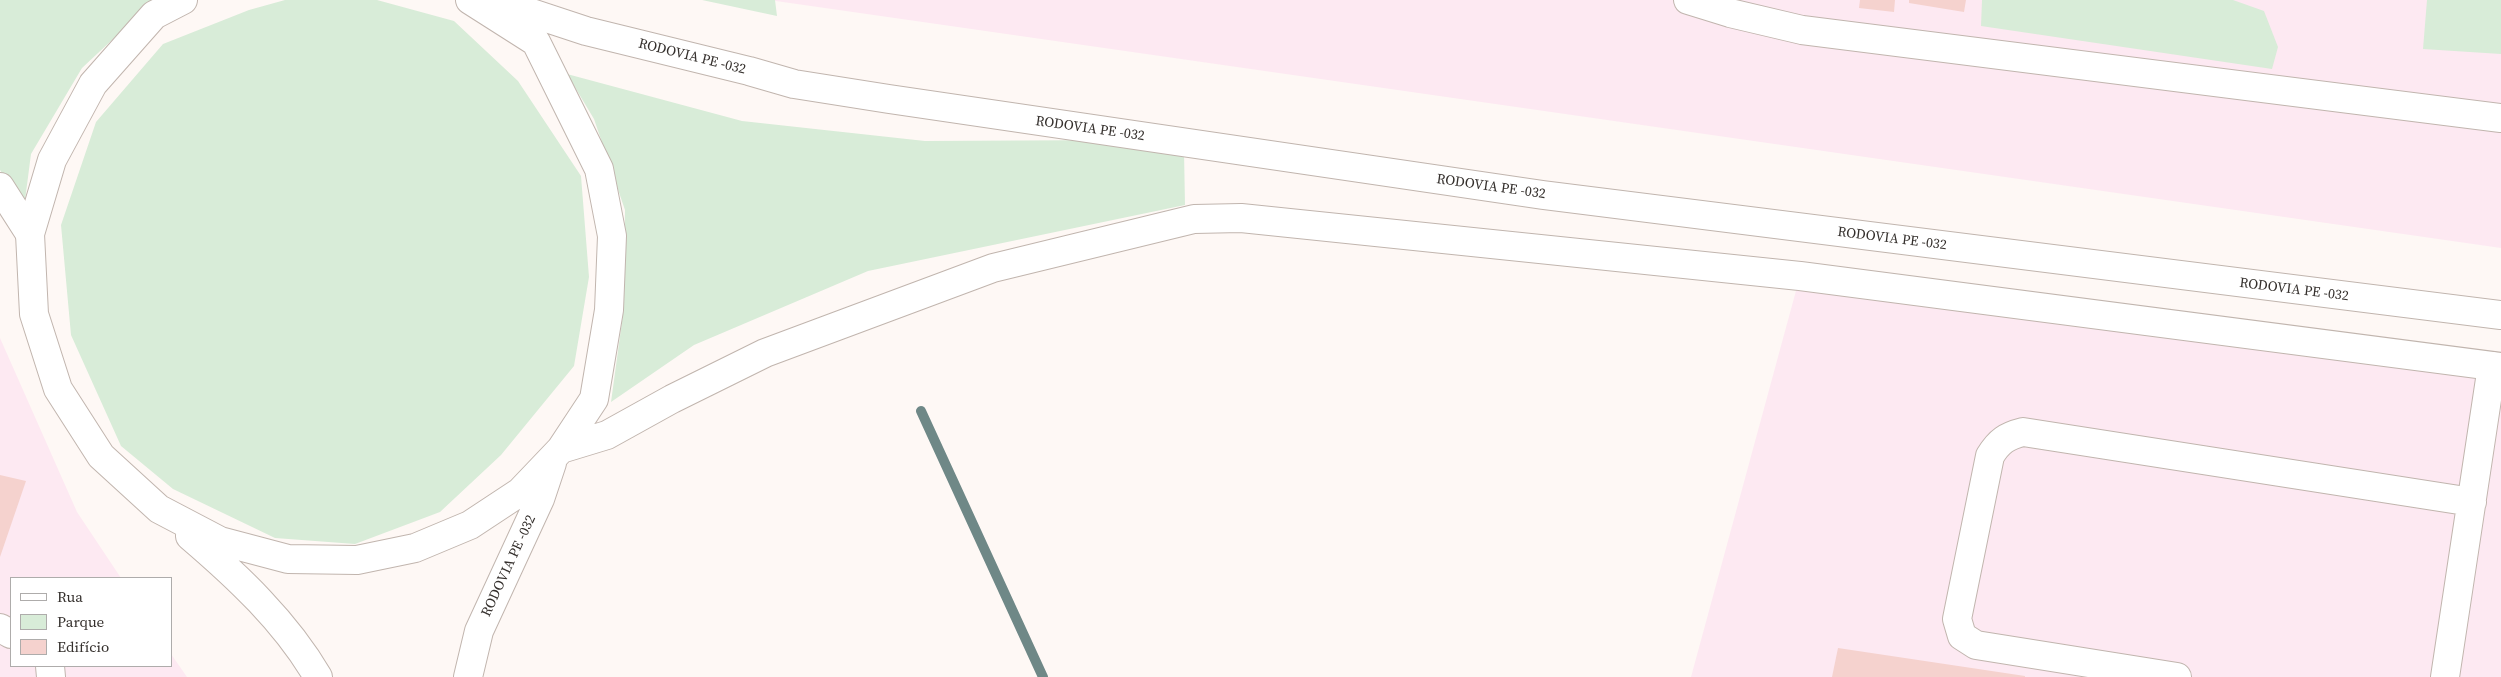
<!DOCTYPE html>
<meta charset="utf-8">
<style>
body{margin:0}
#map{position:relative;width:2501px;height:677px;overflow:hidden;background:#fef8f5;font-family:"Source Serif 4",serif}
canvas{display:block}
.legend{position:absolute;left:10px;top:577px;width:162px;height:90px;box-sizing:border-box;background:#fff;border:1px solid #aeacab;margin:0;padding:6px 9px;list-style:none;font-size:15px;color:#35302d}
.legend li{display:flex;align-items:center;gap:10px;height:25px}
.legend b{width:25px;border:1px solid #aeacab}
</style>
<div id="map">
<canvas width="2501" height="677"></canvas>
<ul class="legend">
<li><b style="height:6px;background:#fff"></b>Rua</li>
<li><b style="height:14px;background:#d8ecd8"></b>Parque</li>
<li><b style="height:14px;background:#f5d2ce"></b>Edifício</li>
</ul>
</div>
<script>
const g = document.querySelector('canvas').getContext('2d');
g.lineJoin = 'round';
function paint(path, color) { g.fillStyle = color; g.fill(path, 'evenodd'); }
function strokePath(path, color, width, dash) { g.strokeStyle = color; g.lineWidth = width; g.lineCap = dash ? 'butt' : 'round'; g.setLineDash(dash || []); g.stroke(path); }
function label(font, color, halo, rows, align = 'center') {
  g.font = font + ' "Source Serif 4",serif'; g.lineWidth = 4; g.setLineDash([]); g.textBaseline = 'middle'; g.strokeStyle = halo; g.fillStyle = color; for (const [text, x, y, turn = 0] of rows) {
    g.save(); g.translate(x, y); g.rotate((+turn || 0) * Math.PI / 180); g.textAlign = isNaN(turn) ? turn : align; if (halo) g.strokeText(text, 0, 0); g.fillText(text, 0, 0); g.restore();
  }
}
paint(new Path2D(`
 M769,0H2501V248Z
 M1800,276L2501,367V677H1691Z
 M0,338L77,512L121,578H11V666H171V654L187,677H0Z`), '#fde9f2');
paint(new Path2D(`
 M0,0H165L143,11L82,68L31,154L24,208L0,170Z
 M285,0H377L454,21L518,81L581,176L589,277L574,366L501,455L440,512L355,544L275,538L173,489L121,446L71,335L61,225L96,122L163,44L249,10Z
 M702,0H775L777,16Z
 M1982,0H2233L2264,11L2278,47L2272,69L1981,26Z
 M2427,0H2501V54L2423,49Z
 M567,74L742,121L925,141L1116,140L1184,151L1185,205L868,271L694,345L611,402L624,307L625,210L594,119Z`), '#d8ecd8');
strokePath(new Path2D(`
 M921,411L1043,677`), '#6f8887', 10);
paint(new Path2D(`
 M1860,0H1895L1894,12L1859,8Z
 M1909,0H1966L1964,12L1909,3Z
 M0,475L26,481L0,557Z
 M1838,648L2025,676V677H1832Z`), '#f5d2ce');
const minor = new Path2D(`
 M1688,0L1730,13L1802,30L2501,118
 M0,187L30,234
 M0,628L11,634
 M50,666L51,677
 M2177,677L1976,645L1962,636L1957,619L1990,456C1999,441 2007,436 2023,432L2472,502
 M2445,677L2492,366`);
const major = new Path2D(`
 M183,0L154,15L93,84L52,160L30,234L34,314L58,389L101,456L159,509L220,541L288,559L357,560L415,548L470,525L520,492L561,449L594,399L609,310L612,236L599,169L536,42L470,0
 M492,0L586,31L749,71L794,84L889,99L1543,195L2501,315
 M561,449L607,435L672,399L765,353L993,268L1194,219L1241,218L1800,276L2501,367
 M190,536C238,577 286,622 318,677
 M468,677L479,631L540,499L552,463`);
strokePath(minor, '#c1b5ae', 30);
strokePath(major, '#c1b5ae', 30);
strokePath(minor, '#fff', 28);
strokePath(major, '#fff', 28);
label('14px', '#35302d', '#fff', [
 ["RODOVIA PE -032",692,57,14],
 ["RODOVIA PE -032",1090,129,8],
 ["RODOVIA PE -032",1491,187,8],
 ["RODOVIA PE -032",1892,239,7],
 ["RODOVIA PE -032",2294,290,7],
 ["RODOVIA PE -032",509,566,-65]
]);
</script>
